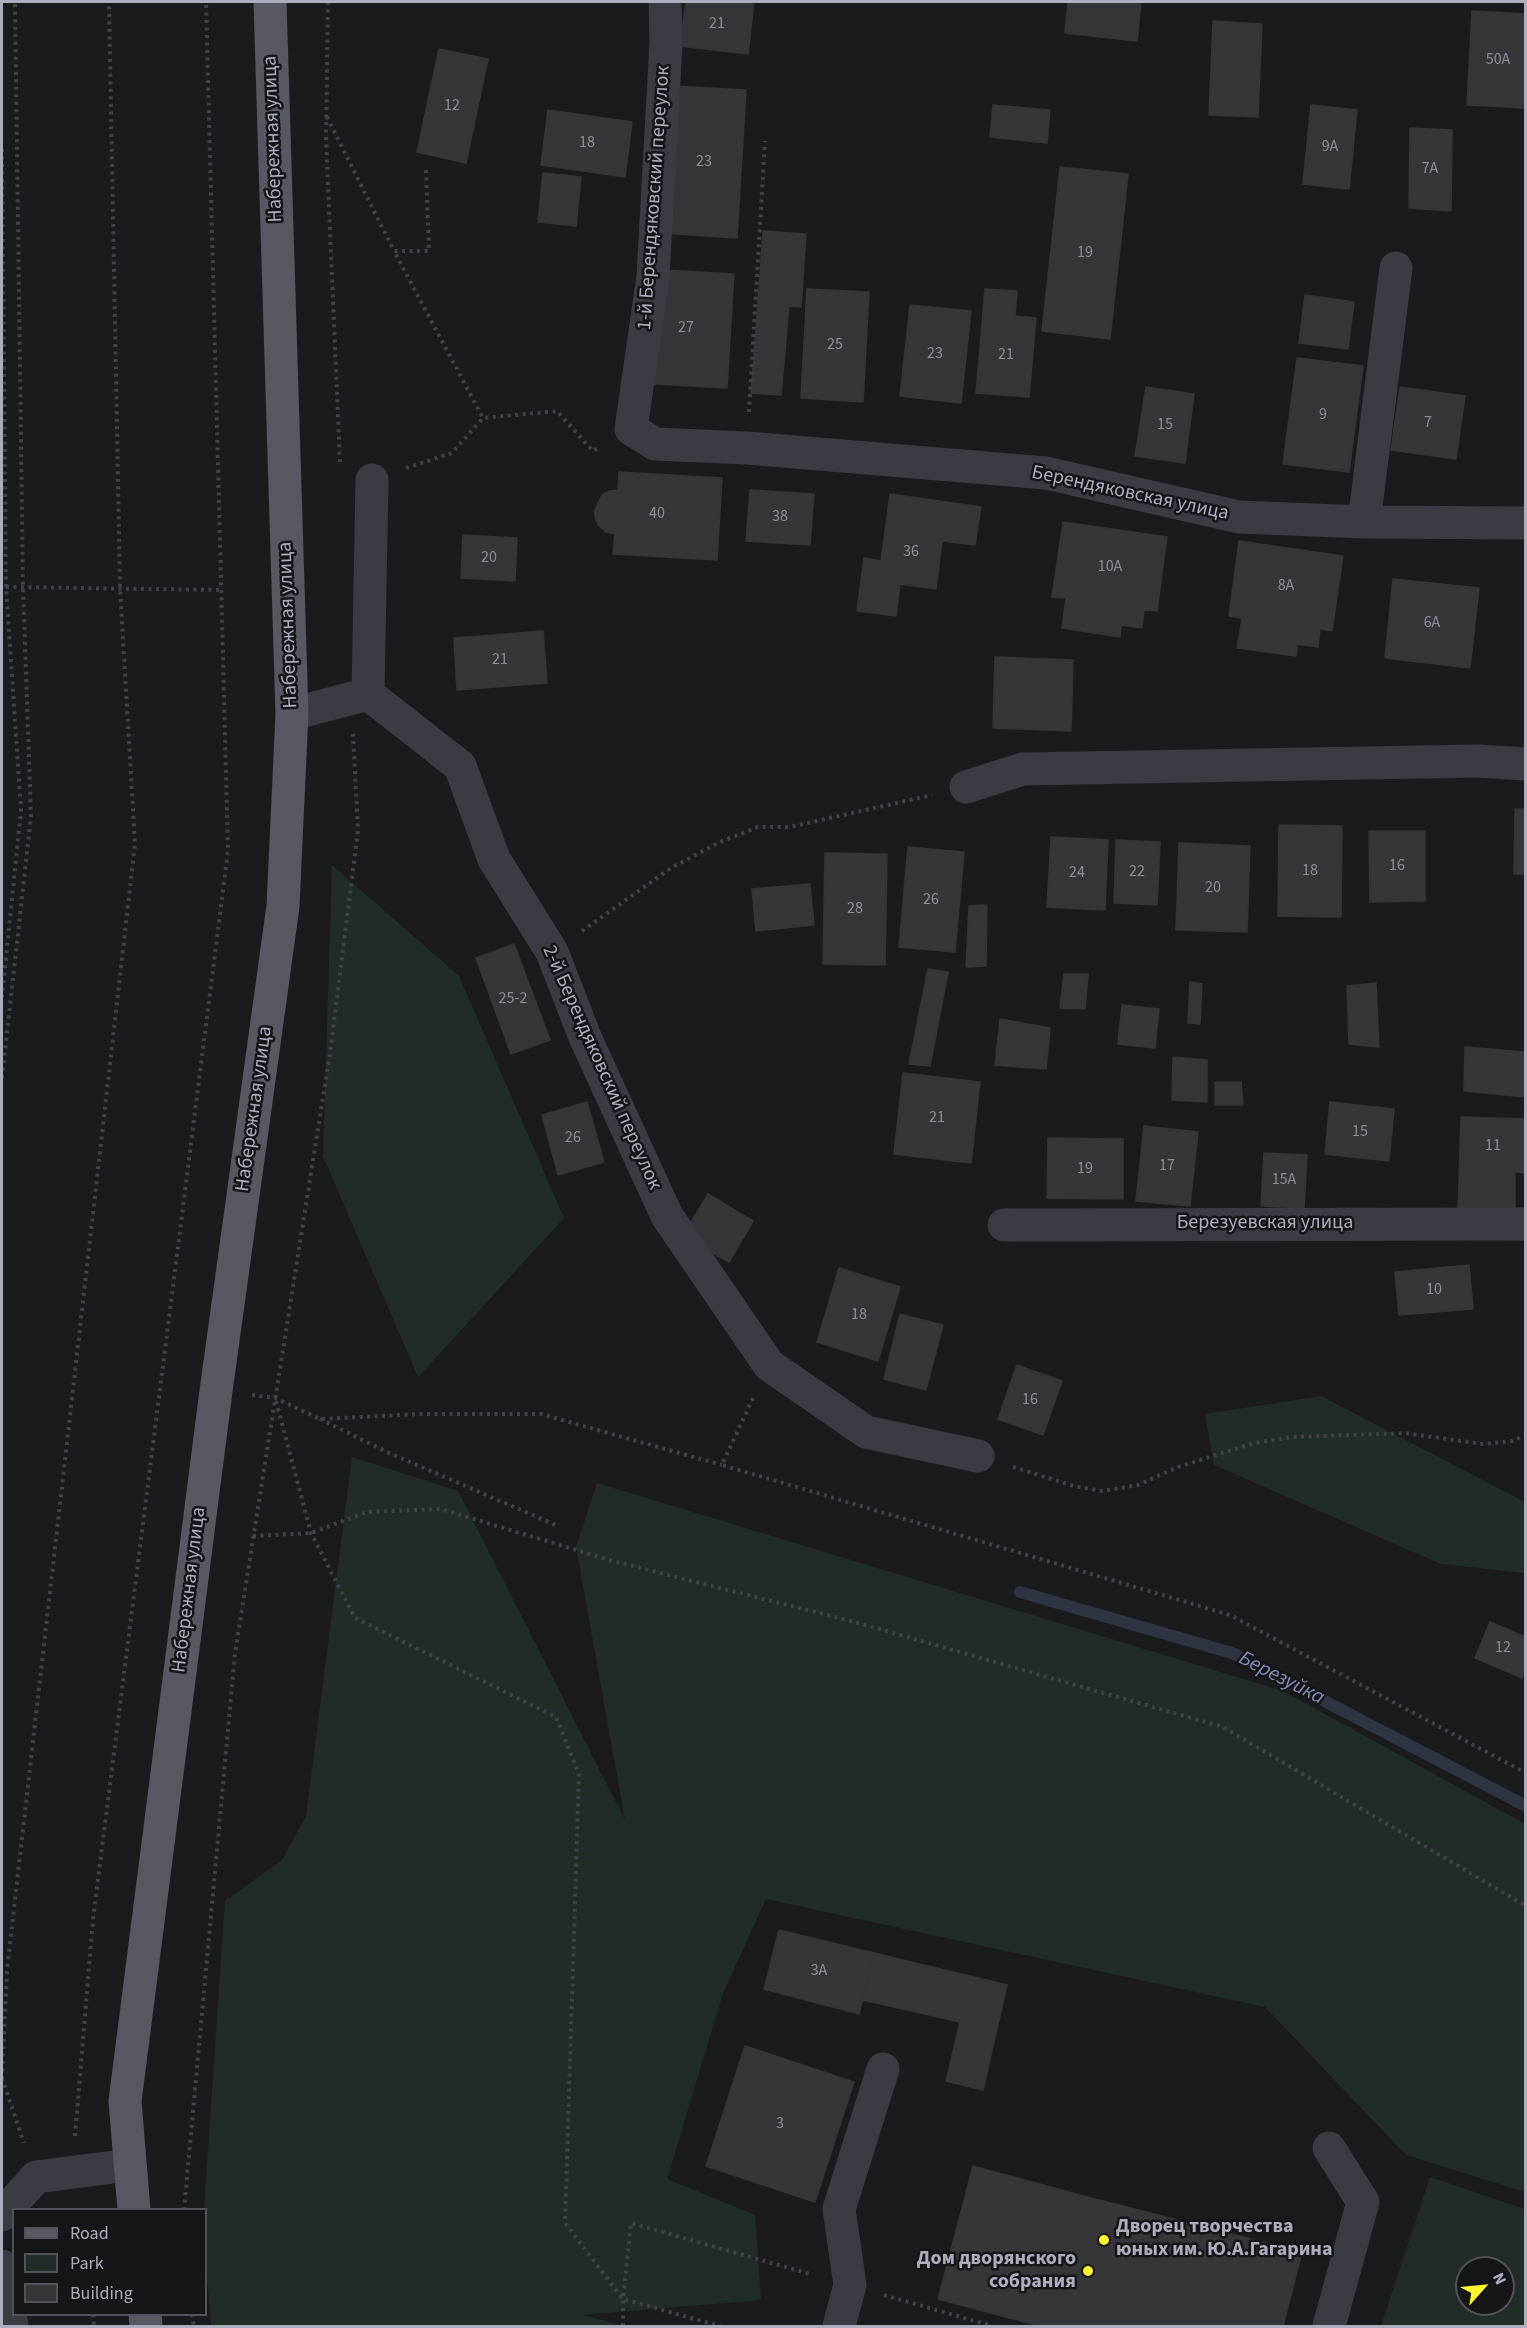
<!DOCTYPE html>
<meta charset="utf-8">
<style>
body{margin:0}
#map{position:relative;width:1527px;height:2328px;overflow:hidden;background:#1b1b1d;font-family:"Source Sans 3",sans-serif}
canvas{display:block}
.frame{position:absolute;inset:0;border:3px solid #acadbd;pointer-events:none}
.legend{position:absolute;left:12px;top:2208px;width:195px;height:108px;box-sizing:border-box;background:#161518;border:2px solid #52525a;margin:0;padding:8px 10px;list-style:none;font-size:18px;color:#acadbd}
.legend li{display:flex;align-items:center;gap:12px;height:30px}
.legend b{width:30px;border:2px solid #52525a}
.north{position:absolute;left:1455px;top:2256px;width:60px;height:60px;box-sizing:border-box;background:#161518;border:2px solid #52525a;border-radius:50%;rotate:63deg;font-size:16px;font-weight:700;line-height:24px;text-align:center;color:#acadbd}
.north::after{content:'';display:block;margin:auto;width:21px;height:27px;background:#fef732;clip-path:polygon(50% 0,100% 100%,50% 72%,0 100%)}
</style>
<div id="map">
<canvas width="1527" height="2328"></canvas>
<div class="frame"></div>
<ul class="legend">
<li><b style="height:8px;background:#585762"></b>Road</li>
<li><b style="height:16px;background:#222c26"></b>Park</li>
<li><b style="height:16px;background:#363639"></b>Building</li>
</ul>
<div class="north">N</div>
</div>
<script>
const g = document.querySelector('canvas').getContext('2d');
g.lineJoin = 'round';
function paint(path, color) { g.fillStyle = color; g.fill(path, 'evenodd'); }
function strokePath(path, color, width, dash) { g.strokeStyle = color; g.lineWidth = width; g.lineCap = dash ? 'butt' : 'round'; g.setLineDash(dash || []); g.stroke(path); }
function label(font, color, halo, rows, align = 'center') {
  g.font = font + ' "Source Sans 3",sans-serif'; g.lineWidth = 5; g.setLineDash([]); g.textBaseline = 'middle'; g.strokeStyle = halo; g.fillStyle = color; for (const [text, x, y, turn = 0] of rows) {
    g.save(); g.translate(x, y); g.rotate((+turn || 0) * Math.PI / 180); g.textAlign = isNaN(turn) ? turn : align; if (halo) g.strokeText(text, 0, 0); g.fillText(text, 0, 0); g.restore();
  }
}
paint(new Path2D(`
 M332,865L459,976L564,1218L418,1377L323,1156Z
 M1321,1396L1525,1502V1573L1441,1564L1214,1465L1205,1414Z
 M352,1457L458,1491L625,1820L576,1547L597,1483L1283,1691L1525,1824V2192L1406,2155L1265,2007L766,1899L723,1993L667,2179L755,2215L761,2300L582,2315L625,2326H211L206,2262V2210L204,2209L225,1901L282,1860L306,1816Z
 M1430,2177L1525,2209V2326H1381ZM1467,2268H1503V2304H1467Z`), '#222c26');
strokePath(new Path2D(`
 M1020,1592L1232,1653L1526,1806`), '#2f3443', 12);
const building = new Path2D(`
 M686,2H754L748,54L680,46Z
 M1068,2H1141L1137,41L1065,33Z
 M1472,11L1526,14V108L1467,105Z
 M1213,21L1262,24L1258,117L1209,115Z
 M439,49L488,59L466,163L417,152Z
 M672,86L746,90L737,238L663,233Z
 M993,105L1050,110L1047,143L990,137Z
 M1311,105L1357,110L1349,189L1303,184Z
 M548,110L632,122L625,177L541,165Z
 M1410,128L1452,130L1451,211L1409,208Z
 M1060,167L1128,174L1110,339L1042,331Z
 M543,173L581,177L576,226L538,222Z
 M763,231L806,234L801,307L758,304Z
 M645,269L734,274L727,388L639,383Z
 M807,289L869,292L863,402L801,398Z
 M985,289L1017,291L1015,316L1036,318L1029,397L976,393Z
 M1305,295L1354,302L1348,349L1299,343Z
 M758,304L789,306L781,395L751,393Z
 M910,305L971,311L961,403L900,396Z
 M1297,358L1363,366L1349,472L1283,464Z
 M1146,387L1194,394L1185,463L1135,456Z
 M1400,387L1465,396L1456,459L1391,450Z
 M619,472L722,478L717,560L613,554L615,534L606,532L599,526L595,518V510L602,495L609,491L618,490Z
 M750,490L814,494L810,545L746,541Z
 M890,494L981,507L975,545L942,541L936,589L900,584L896,616L857,611L864,558L881,561Z
 M1063,522L1167,537L1157,611L1144,610L1142,628L1121,625L1120,637L1062,628L1066,598L1052,597Z
 M463,535L517,538L515,581L461,578Z
 M1239,541L1343,556L1332,631L1320,629L1318,647L1297,644L1296,656L1237,648L1242,618L1229,616Z
 M1393,579L1479,588L1470,668L1385,658Z
 M543,631L547,683L457,690L454,638Z
 M995,657L1073,660L1071,731L993,728Z
 M1515,809H1526V874H1514Z
 M1279,825L1342,826L1341,917L1278,916Z
 M1369,831H1425V901L1370,902Z
 M1051,837L1108,840L1105,910L1047,907Z
 M1116,840L1160,842L1157,905L1114,903Z
 M1179,843L1250,846L1247,932L1176,930Z
 M908,847L964,852L955,952L899,947Z
 M825,853L887,854L885,965L823,964Z
 M810,884L814,925L756,931L752,889Z
 M987,905L986,966L966,967L969,906Z
 M514,944L550,1040L511,1054L476,958Z
 M928,969L948,972L930,1066L909,1064Z
 M1064,974H1088L1085,1009L1060,1008Z
 M1190,982L1202,984L1200,1024L1188,1023Z
 M1376,983L1379,1047L1349,1044L1347,986Z
 M1122,1005L1159,1009L1155,1048L1118,1044Z
 M1000,1019L1050,1028L1046,1069L995,1065Z
 M1465,1047L1526,1052V1097L1464,1091Z
 M1173,1057L1207,1060V1102L1172,1100Z
 M903,1073L980,1082L971,1163L894,1154Z
 M1215,1082H1241L1243,1105H1215Z
 M587,1102L604,1162L558,1175L542,1115Z
 M1330,1102L1394,1109L1389,1161L1325,1154Z
 M1461,1117L1526,1119V1173L1515,1172V1213L1458,1212Z
 M1144,1126L1198,1132L1190,1206L1136,1201Z
 M1048,1138L1123,1139V1199L1047,1198Z
 M1264,1153L1307,1155L1304,1208L1261,1206Z
 M708,1194L753,1221L729,1262L683,1236Z
 M1469,1265L1473,1309L1399,1315L1395,1272Z
 M839,1268L900,1287L878,1361L817,1342Z
 M900,1314L943,1325L926,1390L884,1379Z
 M1017,1365L1062,1381L1043,1435L998,1419Z
 M1490,1622L1526,1637V1670L1522,1678L1475,1658Z
 M779,1930L874,1953L859,2014L764,1989Z
 M874,1953L1007,1985L983,2090L946,2081L960,2022L863,2000Z
 M745,2046L854,2082L815,2202L706,2166Z
 M973,2166L1080,2195L1302,2252L1283,2326H1040L938,2299Z`);
paint(building, '#363639');
strokePath(building, '#363439', 1.5);
strokePath(new Path2D(`
 M328,2L326,137L340,463
 M327,117L394,251
 M2,149L6,587L21,810L2,997
 M426,170L429,251H394L483,418
 M749,412L765,141
 M406,468L452,453L483,418L557,411L593,451L599,447
 M6,587L222,590
 M582,931L671,868L720,842L758,827H790L932,795
 M2,1078L31,816L23,587L15,2
 M252,1395L275,1398L320,1419L421,1414H541L722,1465
 M753,1398L722,1465L1230,1615L1526,1773
 M276,1401L311,1533L355,1618L556,1717L579,1774L565,2223L623,2299L720,2326
 M320,1419L387,1452L558,1526
 M1013,1467L1074,1486L1102,1491L1138,1485L1178,1467L1254,1443L1293,1437L1405,1433L1483,1444L1512,1441L1526,1435
 M253,1536L311,1533L367,1512L441,1509L609,1560L851,1621L1223,1727L1526,1906
 M2,2078L24,2143
 M2,2079L7,1970L135,844L120,588L109,2
 M75,2136L93,1919L228,851L206,2
 M184,2210L235,1653L330,1053L358,830L353,734
 M884,2295L992,2326
 M93,2314L94,2326
 M192,2314L194,2326
 M623,2326V2299L631,2223L810,2274`), '#41414a', 4, [3, 4.5]);
strokePath(new Path2D(`
 M665,2L666,43L653,276L631,429L655,444L747,448L1046,473L1239,517L1364,522L1526,523
 M372,480L368,694L460,766L494,859L552,952L585,1037L667,1216L769,1365L866,1432L978,1456
 M1364,522L1396,268
 M292,714L368,694
 M966,787L1023,769L1478,761L1526,764
 M1004,1225L1526,1224
 M1329,2148L1363,2202L1329,2326
 M2,2215L36,2177L129,2165
 M2,2266L12,2326
 M839,2326L850,2285L839,2209L883,2069`), '#3c3b43', 33);
strokePath(new Path2D(`
 M134,2210L125,2101L216,1391L283,906L292,714L270,2
 M145,2314L146,2326`), '#585762', 33);
for (const [x, y, r, color] of [
 [1104,2240,6,"#fef732"],
 [1088,2271,6,"#fef732"]
]) { const dot = new Path2D(); dot.arc(x, y, r, 0, 2 * Math.PI); g.fillStyle = color; g.fill(dot); strokePath(dot, '#161518', 2); }
label('16px', '#8e8f9c', null, [
 ["21",717,24],
 ["50А",1498,60],
 ["12",452,106],
 ["18",587,143],
 ["9А",1330,147],
 ["23",704,162],
 ["7А",1430,169],
 ["19",1085,253],
 ["27",686,328],
 ["25",835,345],
 ["23",935,354],
 ["21",1006,355],
 ["9",1323,415],
 ["7",1428,423],
 ["15",1165,425],
 ["40",657,514],
 ["38",780,517],
 ["36",911,552],
 ["20",489,558],
 ["10А",1110,567],
 ["8А",1286,586],
 ["6А",1432,623],
 ["21",500,660],
 ["16",1397,866],
 ["18",1310,871],
 ["22",1137,872],
 ["24",1077,873],
 ["20",1213,888],
 ["26",931,900],
 ["28",855,909],
 ["25-2",513,999],
 ["21",937,1118],
 ["15",1360,1132],
 ["26",573,1138],
 ["11",1493,1146],
 ["17",1167,1166],
 ["19",1085,1169],
 ["15А",1284,1180],
 ["10",1434,1290],
 ["18",859,1315],
 ["16",1030,1400],
 ["12",1503,1648],
 ["3А",819,1971],
 ["3",780,2124]
]);
label('20px', '#acadbd', '#161518', [
 ["Набережная улица",274,139,-92],
 ["1-й Берендяковский переулок",655,198,-86],
 ["Берендяковская улица",1130,494,12],
 ["Набережная улица",289,625,-92],
 ["2-й Берендяковский переулок",601,1068,66],
 ["Набережная улица",255,1109,-82],
 ["Березуевская улица",1265,1224],
 ["Набережная улица",190,1590,-83]
]);
label('bold 20px', '#acadbd', '#161518', [
 ["Дворец творчества",1116,2228],
 ["юных им. Ю.А.Гагарина",1116,2251],
 ["Дом дворянского",1076,2260,"right"],
 ["собрания",1076,2283,"right"]
], 'left');
label('italic 21px', '#828fba', '#161518', [
 ["Березуйка",1281,1679,27]
]);
</script>
